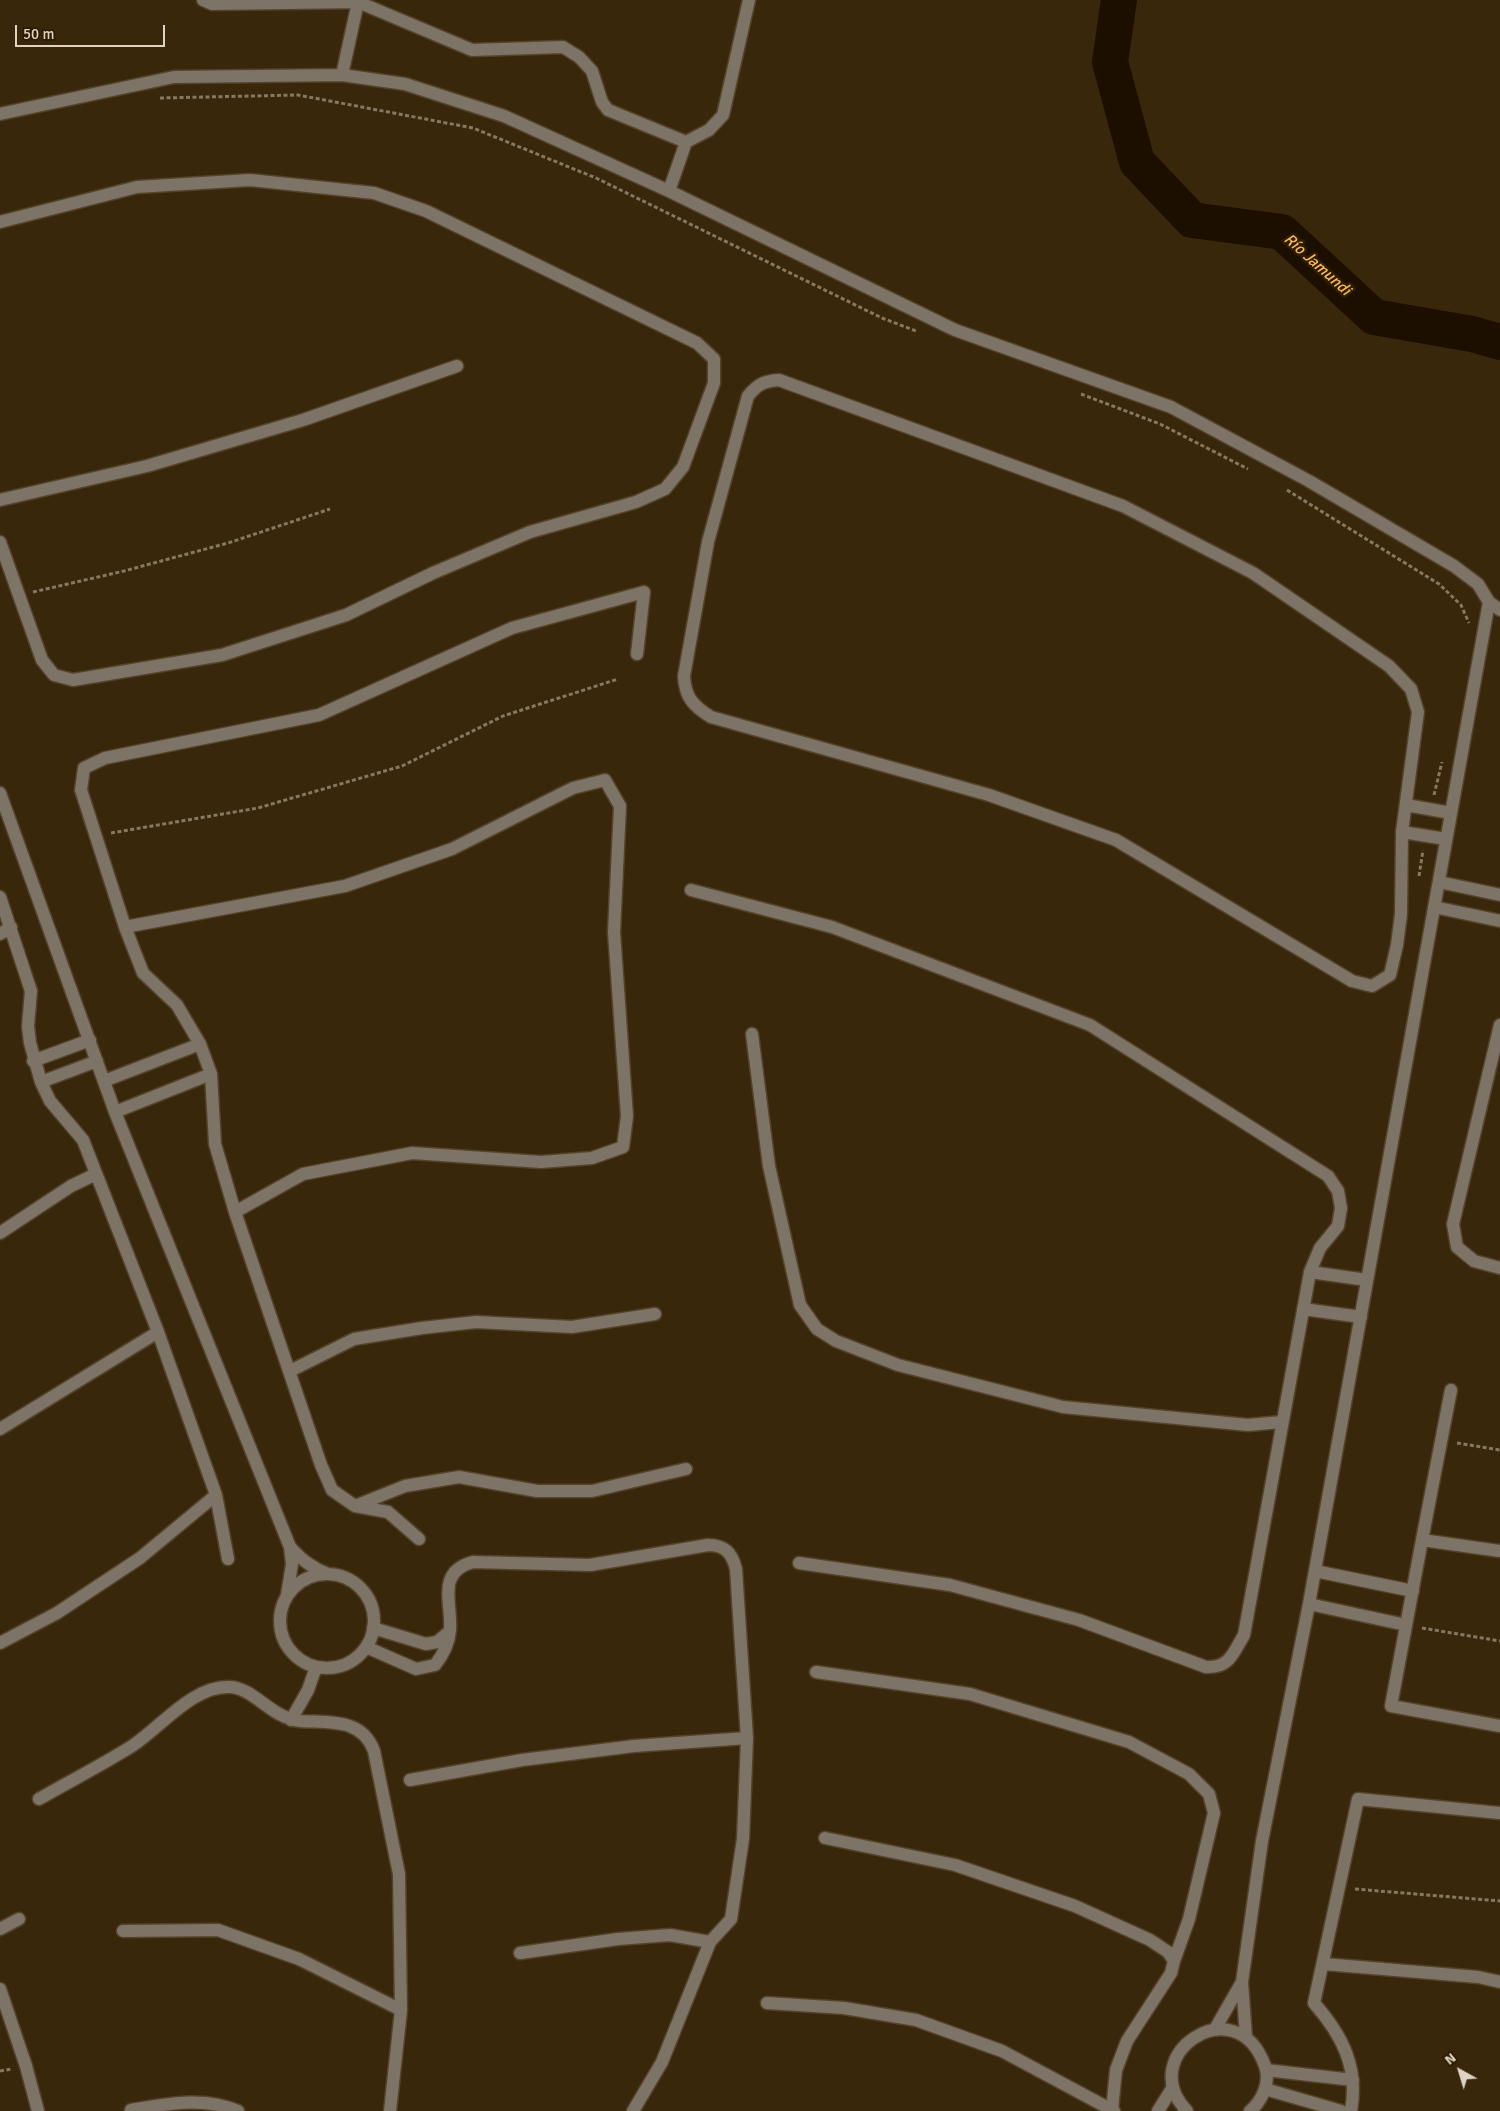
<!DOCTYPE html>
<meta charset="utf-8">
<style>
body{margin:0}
#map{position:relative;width:1500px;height:2111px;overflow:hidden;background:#39270c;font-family:Signika,sans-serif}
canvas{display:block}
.north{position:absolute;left:1435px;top:2046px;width:50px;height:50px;-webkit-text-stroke:4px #2e1d02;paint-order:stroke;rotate:321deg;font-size:14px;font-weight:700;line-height:20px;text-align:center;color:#dfd4c4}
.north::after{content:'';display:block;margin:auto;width:18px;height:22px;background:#dfd4c4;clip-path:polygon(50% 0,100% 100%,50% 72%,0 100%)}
.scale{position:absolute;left:15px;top:25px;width:150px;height:22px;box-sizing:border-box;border:2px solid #dfd4c4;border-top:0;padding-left:6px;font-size:15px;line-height:18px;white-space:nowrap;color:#dfd4c4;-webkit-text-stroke:4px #2e1d02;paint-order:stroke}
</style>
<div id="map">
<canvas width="1500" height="2111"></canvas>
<div class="north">N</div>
<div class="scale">50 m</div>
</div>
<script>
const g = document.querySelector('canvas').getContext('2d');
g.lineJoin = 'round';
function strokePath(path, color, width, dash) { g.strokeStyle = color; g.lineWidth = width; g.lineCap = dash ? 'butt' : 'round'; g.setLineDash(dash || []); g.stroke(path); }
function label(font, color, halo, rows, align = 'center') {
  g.font = font + ' Signika,sans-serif'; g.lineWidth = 5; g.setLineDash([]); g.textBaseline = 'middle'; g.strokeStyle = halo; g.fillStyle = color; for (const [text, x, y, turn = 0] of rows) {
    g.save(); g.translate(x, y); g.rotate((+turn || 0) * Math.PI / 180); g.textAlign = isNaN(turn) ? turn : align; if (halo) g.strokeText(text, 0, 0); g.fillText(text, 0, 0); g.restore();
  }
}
strokePath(new Path2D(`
 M1119,0L1110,62L1137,162L1192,220L1282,232L1374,317L1472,334L1500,342`), '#1d0f00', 36);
const minor = new Path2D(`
 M203,0L212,4L358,2L342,75
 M358,2L472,50L563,47L579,57L592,71L602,102L608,110L686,142L669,191
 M0,114L174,77L342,75L405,84L504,116L669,191L955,330L1171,407L1309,481L1454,566L1478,584L1489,602L1500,610
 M686,142L709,130L723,115L749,0
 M0,222L137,187L250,180L374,193L426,211L697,343L714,359V383L683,467L665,489L636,502L530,532L433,573L346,615L222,655L73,680L54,675L42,660L0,542
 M779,380L1123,506L1253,573L1389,666L1411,689L1418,712L1402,832L1401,914L1397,945L1390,975L1372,986L1352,981L1116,840L989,795L711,717C693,706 685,697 684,676L708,542L748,396C757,385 763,381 779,380Z
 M0,500L147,466L303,420L457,366
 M0,793L115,1112L290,1547L292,1564L287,1595
 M1406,805L1451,813
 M1402,832L1446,839
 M1439,882L1500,895
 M691,890L832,927L1090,1025L1328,1176L1338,1191L1341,1208L1338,1226L1320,1248L1310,1272L1244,1635C1233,1653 1230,1668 1206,1667L1079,1620L950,1585L799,1563
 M0,897L31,991L28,1026L30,1043L41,1082L50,1101L83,1140L158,1332L216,1495L228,1559
 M1434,907L1500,921
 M125,927L345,886L452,849L573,788L605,780L620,806L614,932L627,1116L623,1147L592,1158L541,1162L412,1153L303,1174L235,1212
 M0,934L11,927
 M1500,1025L1453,1224L1457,1247L1474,1261L1500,1268
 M752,1034L769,1166L800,1305L817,1329L836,1341L898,1365L1063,1407L1248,1425L1281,1422
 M33,1061L90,1040
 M104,1081L200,1044
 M41,1082L97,1061
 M115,1112L211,1074
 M0,1233L71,1186L96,1174
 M1310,1272L1367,1280
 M1303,1309L1361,1317
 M290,1371L354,1339L422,1328L476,1322L572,1327L655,1314
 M0,1429L158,1332
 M355,1506L405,1486L459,1477L537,1491H592L686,1469
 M419,1539L388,1512L355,1506L332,1490L321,1465L235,1212L215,1144L211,1074L200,1044L177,1005L143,973L125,927L81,790L84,768L105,758L319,715L512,628L644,592L637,654
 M1422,1540L1451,1390
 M290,1547C302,1560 312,1568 328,1574
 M1500,1551L1422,1540L1391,1706L1500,1726
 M1315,1571L1413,1591
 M280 1621a47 47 0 1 1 94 0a47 47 0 1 1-94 0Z
 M1309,1604L1406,1625
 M373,1628L426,1644L437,1642L450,1631
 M0,1643L57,1613L140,1558L216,1495
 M366,1647L416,1669L435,1665C443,1655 449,1644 450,1630C452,1602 436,1572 473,1562L590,1565L708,1545C725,1545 732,1553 736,1569L747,1738L743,1839L731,1919L710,1942L662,2062L633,2111
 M816,1672L970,1694L1129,1742L1189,1774L1209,1794L1214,1813L1189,1919L1174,1961
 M291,1720L308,1690L316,1667
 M410,1780L522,1760L634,1746L747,1738
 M39,1799C70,1781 102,1765 132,1746C161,1727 193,1685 230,1687C254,1688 271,1718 300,1721C330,1723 362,1718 374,1751L399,1874L401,2010L390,2111
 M825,1838L955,1865L1075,1906L1150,1940L1168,1952L1174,1961L1171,1973L1127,2041L1116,2070L1112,2110
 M0,1929L19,1919
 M123,1931L218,1930L299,1959L401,2010
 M520,1953L618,1939L670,1935L710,1942
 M1324,1964L1478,1977L1500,1982
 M0,1989L26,2066L38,2111
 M767,2003L844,2008L916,2020L1002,2051L1114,2111
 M1215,2029L1242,1982
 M1246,2037L1242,1982L1262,1841L1309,1604L1489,602
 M1266,2070L1353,2080
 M1265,2089L1341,2111
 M131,2110C167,2104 203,2096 238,2111
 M1158,2111L1173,2087
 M1187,2111C1133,2056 1236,1985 1265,2066C1271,2082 1262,2101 1250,2111
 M1351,2111C1359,2067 1342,2035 1314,2003L1358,1799L1500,1813`);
strokePath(minor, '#544329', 15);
strokePath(new Path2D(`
 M160,98L298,95L473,128L596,178L882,318L916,331
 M1081,394L1160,424L1248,469
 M1287,490L1439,584L1461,605L1469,623
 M33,592L124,571L228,543L330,509
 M1434,795L1442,762
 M111,833L258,808L402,766L503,716L618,679
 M1419,876L1423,850
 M1457,1443L1500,1450
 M1422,1628L1500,1641
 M1355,1889L1500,1901
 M0,2071L12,2069`), '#877862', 3, [4, 2.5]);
strokePath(minor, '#7d7367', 12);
label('italic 16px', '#f8b855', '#2e1d02', [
 ["Río Jamundi",1317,265,42]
]);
</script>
